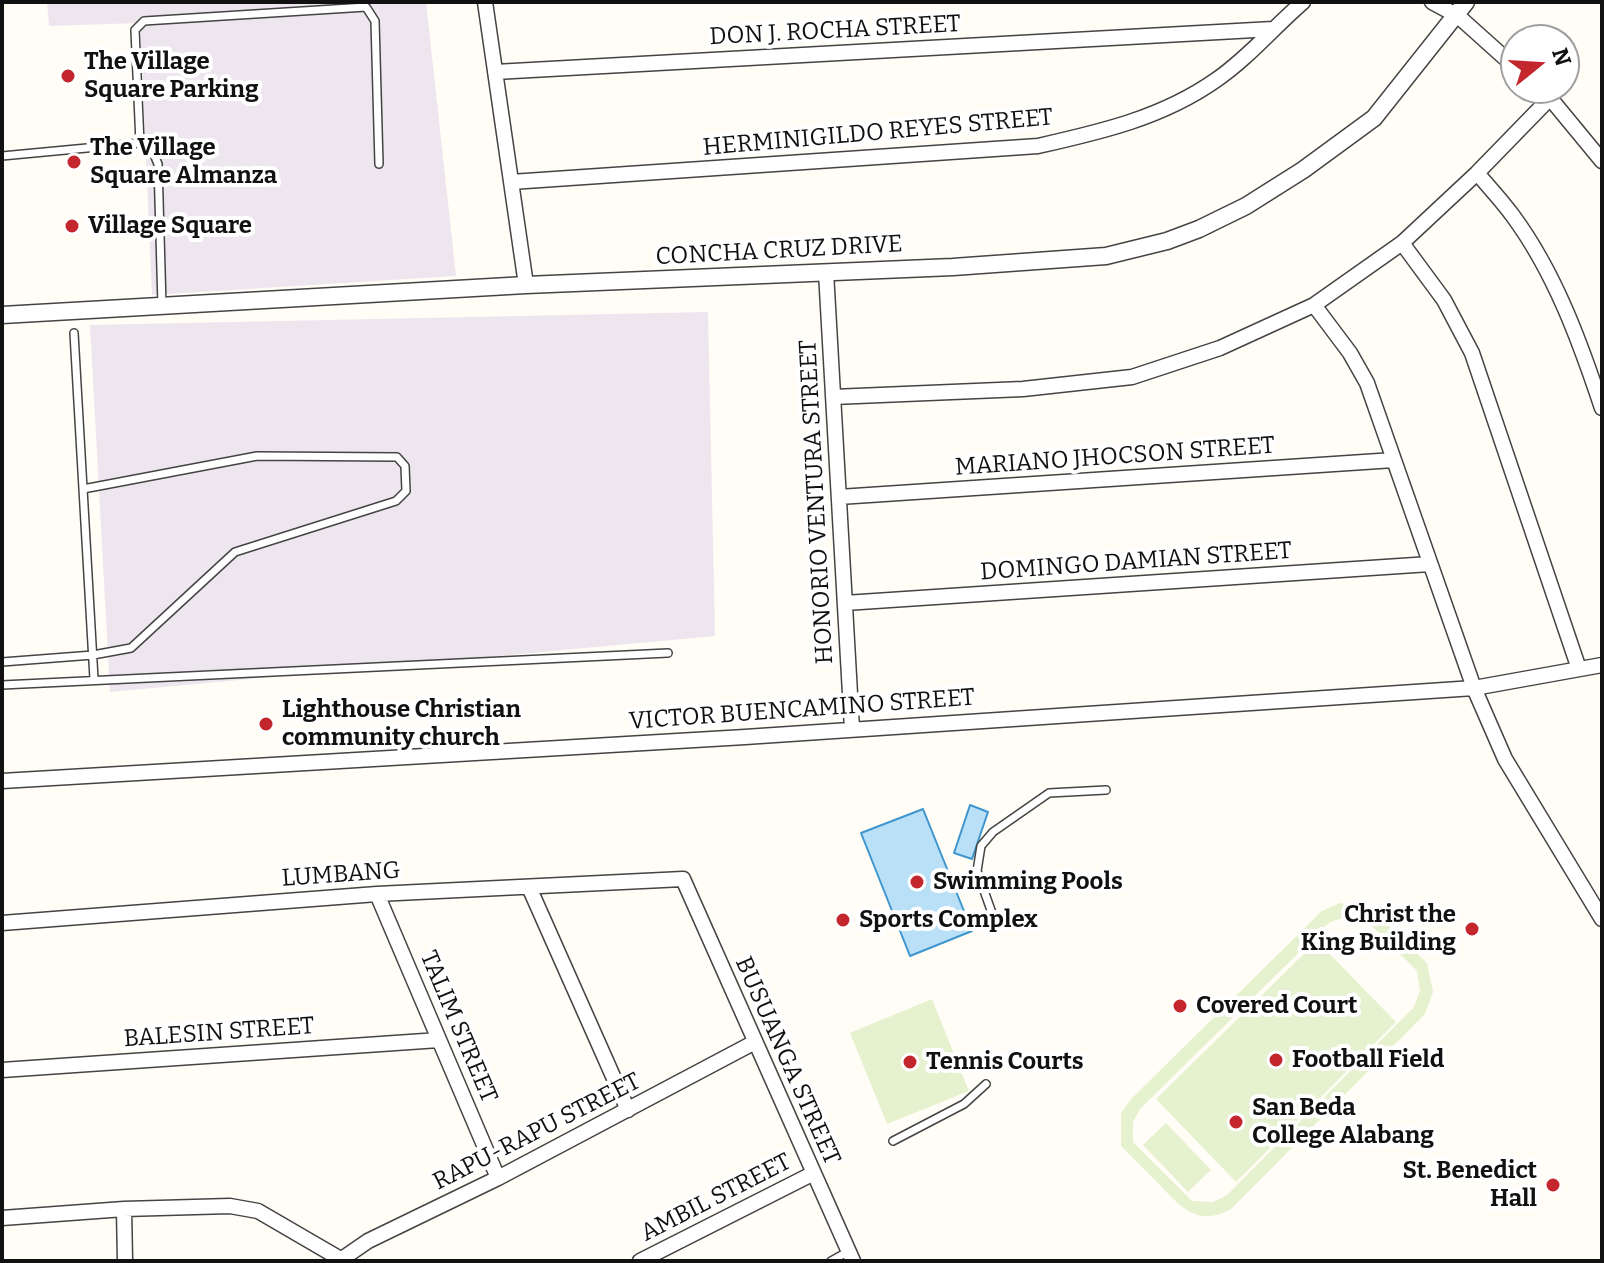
<!DOCTYPE html>
<style>
body{margin:0}
#map{position:relative;width:1604px;height:1263px;overflow:hidden;background:#fffdf5;font-family:Bitter,serif}
canvas{display:block}
.frame{position:absolute;inset:0;border:4px solid #111;pointer-events:none}
.north{position:absolute;left:1500px;top:24px;width:80px;height:80px;box-sizing:border-box;background:#fff;border:2px solid #a0a0a0;border-radius:50%;rotate:72deg;font-size:22px;font-weight:700;line-height:32px;text-align:center;color:#111}
.north::after{content:'';display:block;margin:auto;width:28px;height:36px;background:#c4262e;clip-path:polygon(50% 0,100% 100%,50% 72%,0 100%)}
</style>
<div id="map">
<canvas width="1604" height="1263"></canvas>
<div class="frame"></div>
<div class="north">N</div>
</div>
<script>
const g = document.querySelector('canvas').getContext('2d');
g.lineJoin = 'round';
function paint(path, color) { g.fillStyle = color; g.fill(path, 'evenodd'); }
function strokePath(path, color, width, dash) { g.strokeStyle = color; g.lineWidth = width; g.lineCap = dash ? 'butt' : 'round'; g.setLineDash(dash || []); g.stroke(path); }
function label(font, color, halo, rows, align = 'center') {
  g.font = font + ' Bitter,serif'; g.lineWidth = 8; g.setLineDash([]); g.textBaseline = 'middle'; g.strokeStyle = halo; g.fillStyle = color; for (const [text, x, y, turn = 0] of rows) {
    g.save(); g.translate(x, y); g.rotate((+turn || 0) * Math.PI / 180); g.textAlign = isNaN(turn) ? turn : align; if (halo) g.strokeText(text, 0, 0); g.fillText(text, 0, 0); g.restore();
  }
}
paint(new Path2D(`
 M47,2H426L456,276L152,295L140,23L49,26Z
 M708,312L715,636L110,692L90,325Z`), '#eee6ef');
paint(new Path2D(`
 M1340,903L1370,908L1427,963L1433,992L1425,1014L1231,1209C1196,1228 1180,1206 1157,1182C1145,1170 1133,1158 1121,1146V1113L1131,1099L1322,911ZM1346,917L1366,920L1417,971L1420,991L1414,1007L1227,1195L1213,1202L1192,1201L1133,1142V1122L1140,1109L1330,922Z
 M1317,941L1396,1022L1236,1182L1156,1099Z
 M932,999L969,1091L887,1124L850,1033Z
 M1166,1123L1211,1170L1188,1192L1143,1145Z`), '#e6f2cf');
const water = new Path2D(`
 M970,805L988,812L972,859L954,853Z
 M923,809L972,931L910,956L861,833Z`);
paint(water, '#b9e0f7');
strokePath(water, '#3f96cf', 2);
const service = new Path2D(`
 M140,143L135,30L144,21L366,7L375,21L379,164
 M2,156L140,143L153,152L158,164L162,306
 M74,333L94,679
 M2,662L93,655L131,648L235,552L396,501L406,491L405,466L397,457L257,456L83,489
 M2,685L668,653
 M992,913L977,871L981,846L993,832L1049,793L1106,790
 M893,1141L964,1104L986,1084
 M831,1261L849,1251`);
const minor = new Path2D(`
 M485,2L526,285
 M1432,2L1458,16L1516,68
 M495,72L1273,29
 M1539,88L1550,98L1602,161
 M1477,173C1489,187 1502,201 1513,216C1555,273 1580,342 1602,408
 M511,182L1038,146C1100,132 1162,118 1216,80C1247,59 1274,27 1303,2
 M1402,243L1444,300L1472,353L1579,669
 M826,272L852,729
 M1314,305L1350,353L1367,383L1474,688L1505,759L1602,919
 M833,397L1023,389L1132,377L1220,348L1314,305L1402,243L1477,173L1550,98
 M839,497L1394,460
 M845,603L1430,564
 M2,781L745,737L1474,688L1602,665
 M529,887L628,1110
 M377,894L498,1178
 M2,923L377,894L683,879L853,1261
 M2,1070L439,1040
 M124,1209L125,1261
 M2,1218L124,1209L230,1206L258,1211L344,1261
 M339,1261L368,1241L498,1178L755,1042
 M640,1261L812,1174`);
const tertiary = new Path2D(`
 M2,315L526,285L953,267L1106,256L1167,241L1199,229L1246,206L1303,170L1374,118L1466,2`);
strokePath(service, '#444', 10);
strokePath(minor, '#444', 17);
strokePath(tertiary, '#444', 19);
strokePath(service, '#fff', 7);
strokePath(minor, '#fff', 14);
strokePath(tertiary, '#fff', 16);
for (const [x, y, r, color] of [
 [68,76,8,"#c4262e"],
 [74,162,8,"#c4262e"],
 [72,226,8,"#c4262e"],
 [266,724,8,"#c4262e"],
 [917,882,8,"#c4262e"],
 [843,920,8,"#c4262e"],
 [1472,929,8,"#c4262e"],
 [1180,1006,8,"#c4262e"],
 [1276,1060,8,"#c4262e"],
 [910,1062,8,"#c4262e"],
 [1236,1122,8,"#c4262e"],
 [1553,1185,8,"#c4262e"]
]) { const dot = new Path2D(); dot.arc(x, y, r, 0, 2 * Math.PI); g.fillStyle = color; g.fill(dot); strokePath(dot, '#fff', 3); }
label('24px', '#111', '#fff', [
 ["DON J. ROCHA STREET",835,31,-3],
 ["HERMINIGILDO REYES STREET",878,133,-5],
 ["CONCHA CRUZ DRIVE",779,251,-3],
 ["MARIANO JHOCSON STREET",1115,457,-4],
 ["HONORIO VENTURA STREET",817,502,-93],
 ["DOMINGO DAMIAN STREET",1136,562,-4],
 ["VICTOR BUENCAMINO STREET",802,710,-4],
 ["LUMBANG",341,875,-4],
 ["TALIM STREET",458,1027,67],
 ["BALESIN STREET",219,1033,-4],
 ["BUSUANGA STREET",787,1061,66],
 ["RAPU-RAPU STREET",537,1132,-27],
 ["AMBIL STREET",716,1198,-27]
]);
label('bold 24px', '#111', '#fff', [
 ["The Village",84,62],
 ["Square Parking",84,90],
 ["The Village",90,148],
 ["Square Almanza",90,176],
 ["Village Square",88,226],
 ["Lighthouse Christian",282,710],
 ["community church",282,738],
 ["Swimming Pools",933,882],
 ["Christ the",1456,915,"right"],
 ["King Building",1456,943,"right"],
 ["Sports Complex",859,920],
 ["Covered Court",1196,1006],
 ["Football Field",1292,1060],
 ["Tennis Courts",926,1062],
 ["San Beda",1252,1108],
 ["College Alabang",1252,1136],
 ["St. Benedict",1537,1171,"right"],
 ["Hall",1537,1199,"right"]
], 'left');
</script>
